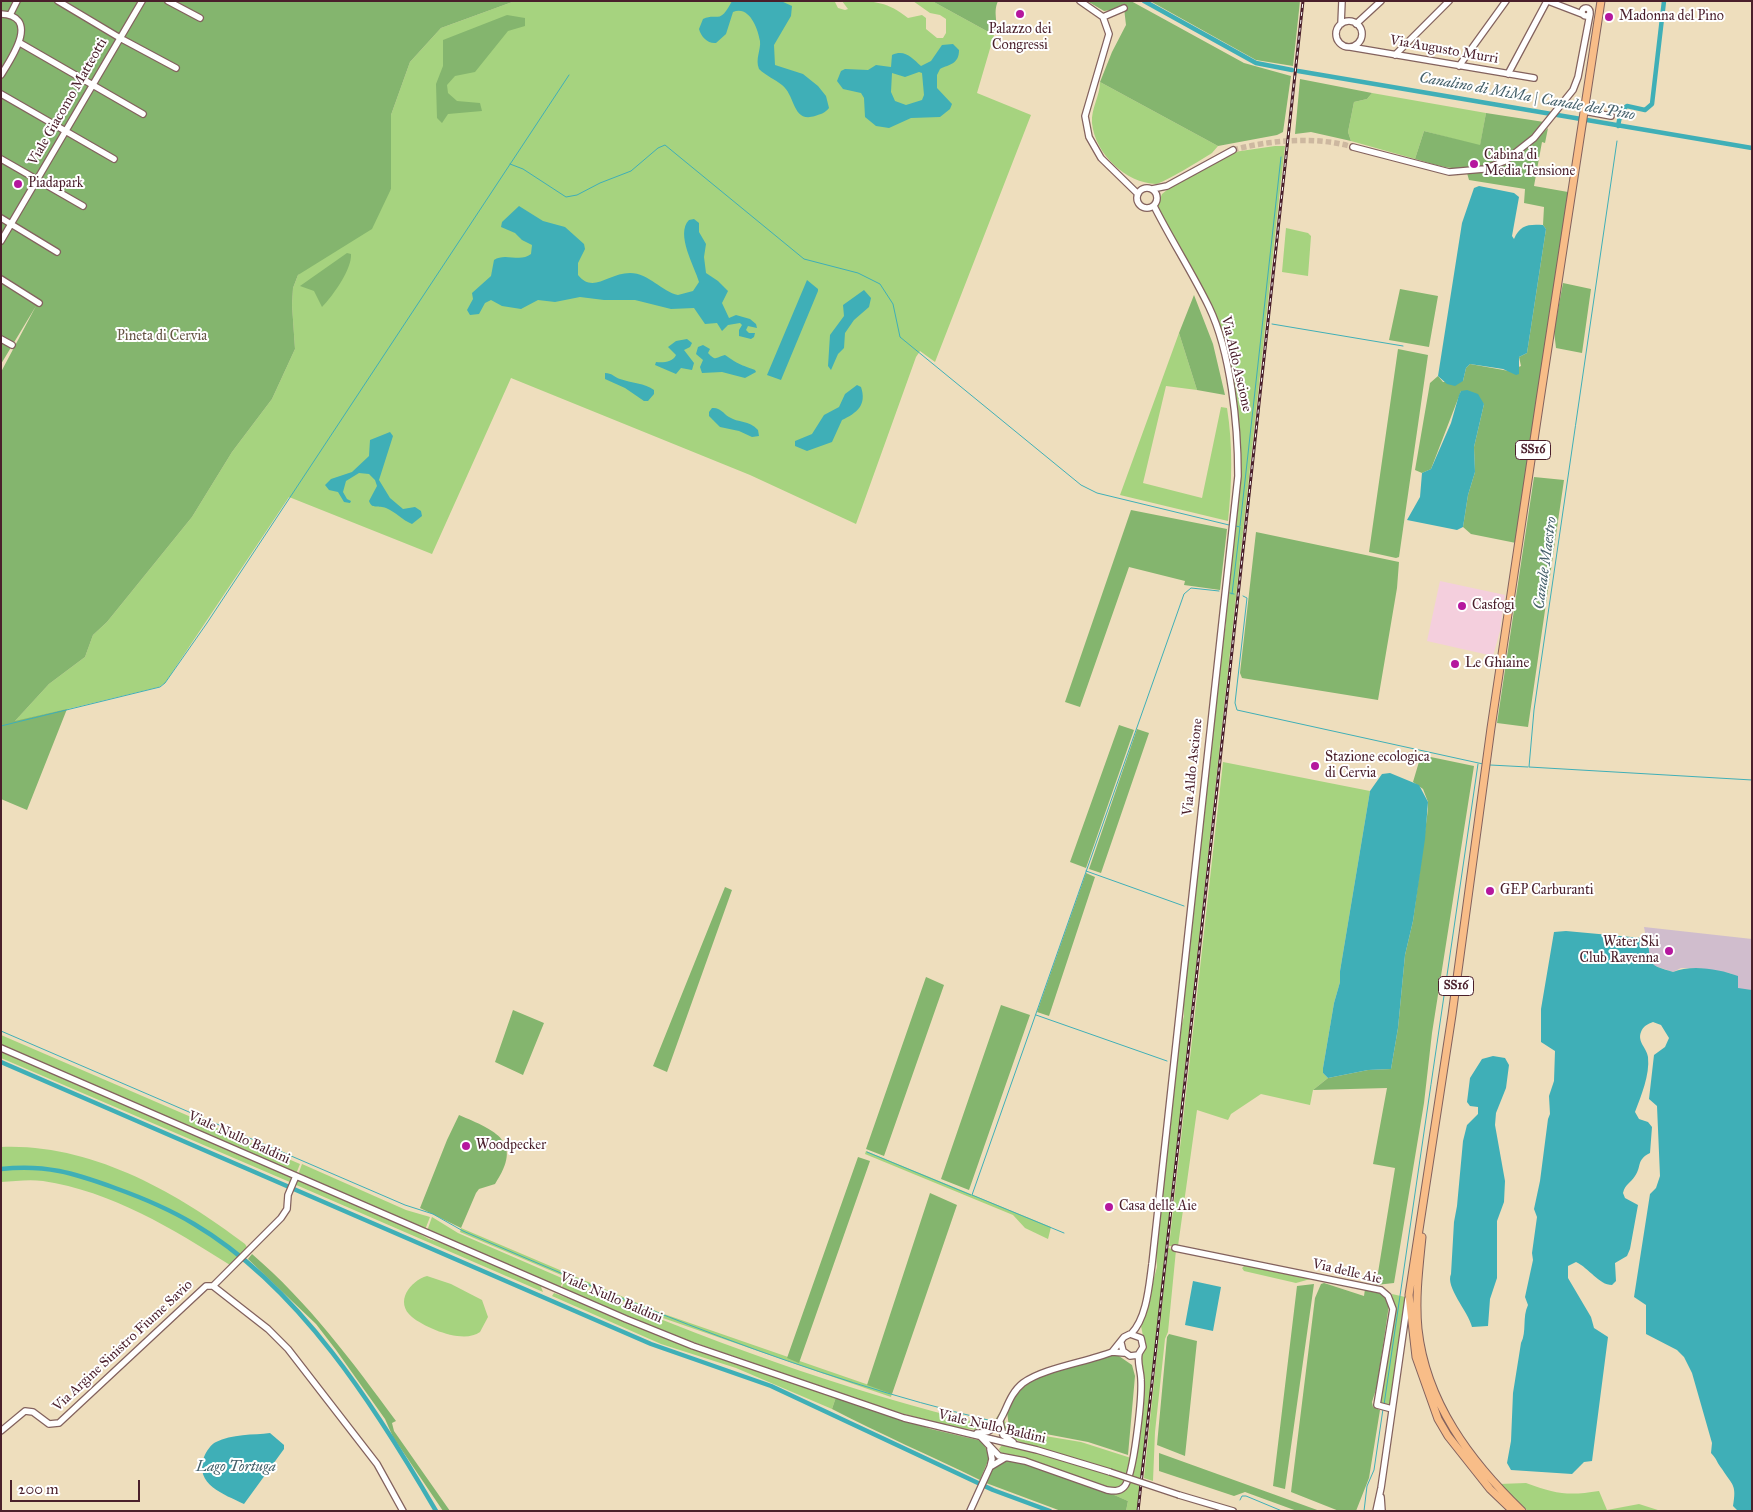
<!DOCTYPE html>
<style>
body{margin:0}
#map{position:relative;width:1753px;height:1512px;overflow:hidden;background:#eedebd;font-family:"IM FELL Great Primer",serif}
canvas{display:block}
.frame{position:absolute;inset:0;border:2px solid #4a1f2b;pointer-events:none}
.scale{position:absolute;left:10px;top:1480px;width:130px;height:22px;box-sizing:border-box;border:2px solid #4a1f2b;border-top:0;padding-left:6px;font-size:15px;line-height:18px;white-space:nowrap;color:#4a1f2b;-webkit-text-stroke:4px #fff;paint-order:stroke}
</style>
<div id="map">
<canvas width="1753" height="1512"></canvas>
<div class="frame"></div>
<div class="scale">200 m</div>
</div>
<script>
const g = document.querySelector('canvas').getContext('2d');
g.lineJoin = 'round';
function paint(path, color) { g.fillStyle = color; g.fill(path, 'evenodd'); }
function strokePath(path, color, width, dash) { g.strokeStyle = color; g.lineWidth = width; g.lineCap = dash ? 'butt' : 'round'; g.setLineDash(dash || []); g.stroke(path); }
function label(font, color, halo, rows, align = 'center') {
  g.font = font + ' "IM FELL Great Primer",serif'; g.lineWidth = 4; g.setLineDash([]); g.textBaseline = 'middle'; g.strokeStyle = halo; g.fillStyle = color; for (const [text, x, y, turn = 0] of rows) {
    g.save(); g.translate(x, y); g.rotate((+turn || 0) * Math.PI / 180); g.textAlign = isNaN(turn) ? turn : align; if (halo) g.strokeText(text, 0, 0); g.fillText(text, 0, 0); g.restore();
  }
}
paint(new Path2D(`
 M1440,581L1505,595L1500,631L1493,656L1427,641Z`), '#f4cfdd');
paint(new Path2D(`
 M1644,927L1752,939V990L1738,989L1737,976L1729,973L1698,968H1681L1673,972L1655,966L1651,963Z`), '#d0bdcd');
paint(new Path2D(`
 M515,1H829L835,2L838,8L845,10L848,9L842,1C871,1 886,0 908,18L922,15L926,18V29L937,38H943L946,33V19L940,15L930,13L913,1H932L994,35L977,93L1031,115L935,362L920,351L916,357L856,524L750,475L511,378L432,554L289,497L165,683L159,687L14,722L49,684L85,657L93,635L107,622L192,517L232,452L272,399L295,349L292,305L293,288L298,275L391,189V115L410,62L441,28Z
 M1100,82L1218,146L1212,153C1204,158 1162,184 1156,184C1126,183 1095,154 1092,123C1091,108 1100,96 1100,82Z
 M1372,93L1486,113L1480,146L1424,131L1415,159L1351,141L1348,132L1354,102L1367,99Z
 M1275,146H1285L1281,181L1137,1511H1126L1128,1501L1107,1492L1119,1493L1127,1489L1133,1475L1144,1379L1140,1363L1144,1341L1141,1326L1157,1267L1156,1249L1179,1036L1184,1016L1183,1001L1223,641L1226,624V607L1240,463L1236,396L1199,282L1157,207L1162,194L1167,190L1234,152Z
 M1286,228L1308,233L1311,236L1308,276L1282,272Z
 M1179,333L1197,390L1166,386L1143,483L1202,498L1221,407L1227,408C1233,445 1232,483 1228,521L1120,495Z
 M1223,762L1370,791L1340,971V982L1334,1003L1323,1068V1073L1328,1078L1313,1090L1310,1105L1261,1094L1231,1114L1228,1120L1197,1110L1178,1246H1169Z
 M1,1035L300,1164L296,1174L1,1046Z
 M1,1051L291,1177L292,1183L1,1058Z
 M1,1147C90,1143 177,1192 245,1244L248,1249L230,1265C173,1229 111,1191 43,1181C30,1179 15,1181 1,1182Z
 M866,1151L1051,1227L1048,1239L1025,1228L1013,1215L865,1154Z
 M302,1164L406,1210L430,1217L425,1230L298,1175Z
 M299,1180L404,1225L429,1239L451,1246L540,1284L543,1292L294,1184Z
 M432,1217L458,1233L564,1279L560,1288L427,1231Z
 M461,1228L661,1313L892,1393L891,1397L660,1317L460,1232Z
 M1168,1248L1176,1250L1168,1332L1165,1339L1155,1432L1153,1481L1144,1478Z
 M1245,1265H1248L1314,1278L1296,1283L1244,1271L1242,1268Z
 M427,1276L451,1284L482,1300L488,1317L480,1332C464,1344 427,1329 412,1317C394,1302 410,1281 427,1276Z
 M565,1280C702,1338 843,1391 988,1425L995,1420L1000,1412L996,1426L984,1431L954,1427L885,1409L667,1333L561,1289Z
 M554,1293L836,1397L832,1409L736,1368L661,1344L552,1296Z
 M1392,1294L1405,1297L1390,1404L1380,1405V1401L1394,1313Z
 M1006,1414L1004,1419L1009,1430L1081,1442L1131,1458L1128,1473L1122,1485L1111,1489L1032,1461L1001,1453L999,1449L1002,1445L1019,1449L1021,1442L1006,1436L1002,1423Z
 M1526,1483C1556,1494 1568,1496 1599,1491L1607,1510L1639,1504L1661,1511H1528L1499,1484Z`), '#a6d37f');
paint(new Path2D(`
 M1,1H515L441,28L410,62L391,115V189L372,229L298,275L293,288L292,305L295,349L272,399L232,452L192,517L107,622L93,635L85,657L49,684L15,721L67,709L27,810L1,799V372L36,306L1,364Z
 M932,1H998C992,14 1000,23 994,35Z
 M1087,1H1131L1244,63L1291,76L1283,132L1277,135L1218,146L1100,82L1112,52L1126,25L1124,8L1104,11Z
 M1150,1H1300L1293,66L1256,60Z
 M507,15L525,18V26L508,31L475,72L455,76L447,85L448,93L457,101L480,103L482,111L448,114L442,123L437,118L436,84L443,66V40Z
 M1300,79L1372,93L1367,99L1354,102L1348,132L1351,141L1311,132L1295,134Z
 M1486,113L1544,122C1522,151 1491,173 1452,168C1440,167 1427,162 1415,159L1424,131L1480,145Z
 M1548,128L1545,143L1542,142L1534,186L1568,192L1516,543L1471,534L1463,527L1468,495L1475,472L1474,447L1484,404L1461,391L1431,469L1422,473L1415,470L1430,383L1438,376L1443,382L1463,381L1466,368L1470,364L1509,371L1521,366L1519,357L1527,353L1546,229L1543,225L1544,207L1524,203L1525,189L1469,180L1467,173C1504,175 1523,150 1548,128Z
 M347,253L351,254C352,269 333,296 322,307L314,291L300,286Z
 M1563,283L1591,289L1582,353L1556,348L1554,331Z
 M1400,289L1438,296L1429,347L1389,340Z
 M1194,295L1213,344L1225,395L1197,390L1179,333Z
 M1398,349L1428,355L1399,557L1396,558L1369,552Z
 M1534,477L1564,480L1528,727L1497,723Z
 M1131,510L1227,529L1220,590L1184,585L1185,581L1129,567L1080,707L1065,702Z
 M1256,532L1399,562L1397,588L1378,700L1242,678L1240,673Z
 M1119,725L1134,730L1086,868L1070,862Z
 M1137,729L1149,733L1101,873L1089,869Z
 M1421,755L1474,766L1432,1033L1424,1103L1394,1283L1376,1285L1395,1168L1373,1164L1387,1088L1313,1090L1328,1078L1368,1070L1391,1069L1398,1028L1405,955L1413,921L1428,809V802L1423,789L1413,782Z
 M1086,873L1095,877L1049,1016L1037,1012Z
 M725,887L732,890L667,1072L653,1066Z
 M926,977L944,985L884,1156L866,1149Z
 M1001,1005L1030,1015L969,1190L941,1179Z
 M513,1010L544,1023L523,1075L495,1062Z
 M459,1115C496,1131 524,1141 495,1184L479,1189L476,1193L461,1228L420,1208L447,1140Z
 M858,1157L870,1161L799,1363L787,1358Z
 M930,1193L957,1205L892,1394L867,1385Z
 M252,1254C308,1302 352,1361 396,1421L392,1423L394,1431L450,1511H443L393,1437L385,1419L336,1350L316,1324L248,1259Z
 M1324,1283L1364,1296L1365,1289C1376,1291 1385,1293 1389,1305L1377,1386L1372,1402L1373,1407L1380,1410L1369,1478L1356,1511H1339L1291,1492L1315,1298L1321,1284Z
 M1314,1284L1285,1489L1273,1486L1297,1286Z
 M1169,1334L1197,1341L1185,1456L1157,1445L1167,1337Z
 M1116,1354L1132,1365L1135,1376L1128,1455L1088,1442L1009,1427L1007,1412L1015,1395L1031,1381L1047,1374Z
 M836,1397L931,1429L982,1441L990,1456L980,1480C931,1456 880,1434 832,1409Z
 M1159,1453L1320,1511H1297L1245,1492L1234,1496L1159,1471Z
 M1004,1460C1046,1466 1089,1484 1128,1501L1126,1511H1061L986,1483L993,1466Z`), '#84b56e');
paint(new Path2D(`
 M732,1H781L792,6L791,16L774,45L775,65L803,74L818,86L826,96L829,108C825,113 821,114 815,116C792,123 796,96 782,85C775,79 766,76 759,69C755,59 761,50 760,41C758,28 749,5 733,12L726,34L716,43C708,44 701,37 699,29L703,19C718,12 719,26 732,1Z
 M953,44L959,50C959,64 950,64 940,69L937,75V88L952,104L950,109L940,117L911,118L889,128L876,126L865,117L864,98L861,93L843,89L837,81L841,71L845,69L868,70L876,65L891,67L892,55C905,49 912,58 921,66L931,61L942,45ZM919,72L922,73L924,95L922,100L906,105L895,101L891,92L892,73L905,77Z
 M1479,186L1514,193L1519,197L1512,236L1514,239C1520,225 1528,224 1543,225L1546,229L1527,353L1519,357V374L1516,375L1503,369L1470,364L1466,368L1463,381L1455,386L1447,384L1438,376L1462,223L1474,188Z
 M519,206L543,221L565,227L584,244L585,249L578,263V275C593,294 608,273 630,273C649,273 662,292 678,295L693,291L699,282C695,267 675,234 689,220L694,219L699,223V232L706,244L704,257L706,273L718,281L728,291L722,303L729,318L736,315L750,319L756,324L757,328L748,326L746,330L749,333H755L754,337L751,339L739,336V330L742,325L740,323L728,325L722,331L717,323L705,324L694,308L671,309L635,300H604L580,297L555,302L538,300L521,309L502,306L491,300L485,303L479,314L470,315L467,310L473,299L472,293L491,276L494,260C505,252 520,263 531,254L532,245L522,240L515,233L501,227L502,222Z
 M807,280L818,289V291L781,380L767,375Z
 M864,290L871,298L869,307L854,320L845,333L844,348L838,354L831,370L828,366L830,335L844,316L843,305Z
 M687,339L692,343L690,347L684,350L694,363L692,370L681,368L676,374L655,365L656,362C663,363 673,362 676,355L668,347L676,341Z
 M703,345L710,349L708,353C716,362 716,357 725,355C738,364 741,365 755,370L756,372L745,378L722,372L702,373L700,367L703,360L696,354L698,347Z
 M605,373C612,373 614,377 620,379C631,383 645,383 654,390V394L648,401H644L625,388L605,379Z
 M857,385L861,387C867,405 857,413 842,420L832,442L807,451L795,446V441L812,434L824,415L839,407L845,394Z
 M1467,390L1478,394L1484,404L1474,447L1475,472L1468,495L1463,527L1457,530L1407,520L1420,497L1422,473L1431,469L1451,423L1459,395L1461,391Z
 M712,408C720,407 723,413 729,417C738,423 749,420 758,430L759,436L752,437L739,431L720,427L709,416V412Z
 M390,432L393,436L379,480L390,498L403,509L415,507L421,511L422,516L412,524C402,520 396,512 386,508C379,505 372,510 369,501L377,486L375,480L369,474L359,473L346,481L343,492L347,499L351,501L350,503L344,502L338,492L329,490L325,485L331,479L352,472L369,456L370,440Z
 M1390,773L1419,785L1428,802L1425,839L1413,921L1405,955L1398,1028L1391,1069L1368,1070L1328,1078L1323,1073V1068L1334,1003L1340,982V971L1370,791L1382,774Z
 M1566,931L1642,938C1653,944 1646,957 1653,964C1657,968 1668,970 1673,972C1691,964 1720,969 1738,976V988L1752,990V1511H1738L1733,1506C1737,1484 1732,1485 1722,1469C1717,1463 1717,1459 1711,1453L1712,1443L1692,1373L1684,1357L1677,1350L1646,1334V1305L1634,1297L1650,1194L1656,1188L1660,1176L1657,1106L1649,1099L1654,1055L1665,1047L1669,1038L1661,1025L1653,1022C1648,1024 1643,1026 1641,1032C1637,1042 1647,1048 1648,1057C1650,1075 1641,1096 1635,1112L1639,1119L1648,1122L1652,1127L1650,1153C1636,1160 1642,1166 1635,1176C1631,1183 1625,1184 1623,1193L1625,1198L1638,1205L1630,1249L1627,1256L1615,1263L1616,1281L1612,1285C1599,1285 1589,1268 1576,1262L1568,1266V1278L1591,1317L1594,1328L1608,1337L1592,1461L1584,1462L1572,1474L1511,1470L1507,1463L1511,1441L1513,1393L1521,1343C1527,1332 1522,1317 1528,1305L1525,1297L1533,1260L1532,1253L1537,1217L1534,1209L1540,1181L1548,1119L1550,1114L1549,1096L1554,1081L1555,1051L1541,1042V1009L1554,932Z
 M1493,1056L1505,1058L1509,1065L1506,1088L1496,1113L1495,1125L1505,1181L1504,1202L1497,1221V1278L1490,1299L1488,1326L1472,1327C1468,1311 1445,1287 1451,1274L1454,1222L1457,1206L1463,1141L1467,1125L1478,1114V1107L1470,1106L1467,1102L1470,1078L1482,1059Z
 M1193,1281L1221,1287L1213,1331L1185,1325Z
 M270,1433L284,1445V1449L244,1504C224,1494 194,1485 204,1457C206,1452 211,1444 216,1442C231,1434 254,1435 270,1433Z`), '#3fafb7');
strokePath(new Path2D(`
 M1617,141L1534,710L1529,767L1752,780
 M510,164L523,169L566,197L577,195L600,183L631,171L658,148L665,145L804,259L858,273L880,284L893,304L900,337L1081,485L1097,493L1229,525
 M1272,324L1403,346
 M1240,526L1281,157
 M1230,593L1234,594
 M1232,594L1240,527L1236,526
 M1243,596L1247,598L1235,703L1237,710L1483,764
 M1,726L160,687L165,683L207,623L569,75
 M1490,765L1528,767
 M1086,871L1184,906
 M1036,1015L1167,1061
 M1,1031L405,1205L433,1214L463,1231C633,1305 807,1377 988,1420
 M867,1152L971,1195
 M1064,1233L972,1195L1184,594L1191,588L1219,591
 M1384,1405L1478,764
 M1240,1500L1242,1496H1246L1282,1511
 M1364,1511L1367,1486L1374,1470L1383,1409`), '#3fafb7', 1);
strokePath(new Path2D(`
 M1144,1L1256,63L1292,70
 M1298,71L1752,148
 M1618,126L1621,111L1627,106L1645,110L1652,104L1664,1
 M1,1062L651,1344L771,1386L993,1490L1050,1511
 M1,1169C45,1164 74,1173 115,1188C143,1198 169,1209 194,1224C299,1286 376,1408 436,1511`), '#3fafb7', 4.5);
strokePath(new Path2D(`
 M1233,150C1270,140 1316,136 1353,147`), '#cdb8a0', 5.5, [5.5, 3]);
const minor = new Path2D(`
 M58,1L120,38L176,68
 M168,1L200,18
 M1080,1L1103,17L1109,34L1085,116L1089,137L1101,158L1138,194
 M1548,1L1582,14
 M1582 12a4 4 0 1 1 8 0a4 4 0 1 1-8 0Z
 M1,14C41,16 11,59 1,75
 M10,15L17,1
 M1103,17L1124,8
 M1336 34a13 13 0 1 1 26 0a13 13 0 1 1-26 0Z
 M1341,24L1342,1
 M1356,24L1381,1
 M20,43L143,114
 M1350,47L1534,78
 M1395,55L1449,1
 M1459,66L1506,1
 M1508,74L1547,1
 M1,94L114,159
 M1584,111L1611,116
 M1353,147L1449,172L1484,169L1505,161L1534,138L1573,90L1578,77L1590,14
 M1,159L83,206
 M1137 198a10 10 0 1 1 20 0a10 10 0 1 1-20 0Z
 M1152,189L1167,186L1233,150
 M1,218L57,252
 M1,241L142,1
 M1,279L39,303
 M1,339L12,345
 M1,1048L626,1319L693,1346L904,1418L1037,1450L1110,1472
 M296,1176L288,1195L287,1209L281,1218L213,1286L268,1329L288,1349L377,1464L403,1511
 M1175,1248L1381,1290L1388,1296L1393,1309L1377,1405L1392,1409
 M1131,1334C1147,1318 1149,1285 1152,1264L1238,476C1238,425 1231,353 1209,307C1192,272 1171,240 1154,206
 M1112,1352L1124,1337L1130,1334L1141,1338L1143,1347L1138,1355L1130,1356L1123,1351L1121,1343
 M1000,1422L1003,1435L1013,1442
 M1,1431L25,1411L33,1412L49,1424L59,1423L206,1286H213
 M977,1433C1007,1434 1001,1400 1023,1383C1043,1368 1087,1362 1112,1352L1124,1353
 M980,1436L999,1456L1025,1461L1107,1490C1113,1491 1119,1492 1124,1487C1134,1477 1142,1397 1141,1380C1141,1371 1137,1363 1139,1354
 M990,1449L992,1459L990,1467L1005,1458
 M1179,1495L1233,1511
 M1381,1497L1382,1511
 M970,1511L990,1467
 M1376,1511L1381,1488L1408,1299`);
const major = new Path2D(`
 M1422,1237C1419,1267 1415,1298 1418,1329C1426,1402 1470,1461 1522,1511
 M1513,1511L1490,1489L1448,1436L1438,1419L1416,1357L1409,1295L1452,1015L1491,728L1540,400L1601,1`);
strokePath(minor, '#83625e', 8);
strokePath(major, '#83625e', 9);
strokePath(minor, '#fff', 5.5);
strokePath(major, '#f8bd88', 7);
const rail = new Path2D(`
 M1138,1511L1303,1`);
strokePath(rail, '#4a1f2b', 3);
strokePath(rail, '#fff', 1, [4]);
const minorBridge = new Path2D(`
 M1110,1472L1179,1495`);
strokePath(minorBridge, '#83625e', 8, []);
strokePath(minorBridge, '#fff', 5.5);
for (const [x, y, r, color] of [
 [1020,14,5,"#b5179e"],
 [1609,17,5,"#b5179e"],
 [1474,164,5,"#b5179e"],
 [18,184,5,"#b5179e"],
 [1462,606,5,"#b5179e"],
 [1455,664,5,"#b5179e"],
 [1315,766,5,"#b5179e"],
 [1490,891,5,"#b5179e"],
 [1669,951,5,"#b5179e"],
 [466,1146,5,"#b5179e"],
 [1109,1207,5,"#b5179e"]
]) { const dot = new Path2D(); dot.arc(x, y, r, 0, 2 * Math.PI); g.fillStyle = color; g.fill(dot); strokePath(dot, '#fff', 2); }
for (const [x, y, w] of [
 [1533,450,35],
 [1456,986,35]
]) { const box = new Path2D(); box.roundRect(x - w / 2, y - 9.5, w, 19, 4); g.fillStyle = '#fff'; g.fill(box); strokePath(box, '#4a1f2b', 1); }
label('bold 12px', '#4a1f2b', null, [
 ["SS16",1533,450],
 ["SS16",1456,986]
]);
label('14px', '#4a1f2b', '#fff', [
 ["Madonna del Pino",1619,17],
 ["Palazzo dei",1020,30,"center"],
 ["Congressi",1020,46,"center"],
 ["Cabina di",1484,156],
 ["Media Tensione",1484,172],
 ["Piadapark",28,184],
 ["Casfogi",1472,606],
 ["Le Ghiaine",1465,664],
 ["Stazione ecologica",1325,758],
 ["di Cervia",1325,774],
 ["GEP Carburanti",1500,891],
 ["Water Ski",1659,943,"right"],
 ["Club Ravenna",1659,959,"right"],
 ["Woodpecker",476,1146],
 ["Casa delle Aie",1119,1207]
], 'left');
label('14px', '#4a1f2b', '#fff', [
 ["Via Augusto Murri",1444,50,10],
 ["Viale Giacomo Matteotti",68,102,-60],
 ["Via Aldo Ascione",1236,364,77],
 ["Via Aldo Ascione",1193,767,-84],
 ["Viale Nullo Baldini",239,1138,24],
 ["Via delle Aie",1347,1272,13],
 ["Viale Nullo Baldini",611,1298,23],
 ["Via Argine Sinistro Fiume Savio",123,1346,-43],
 ["Viale Nullo Baldini",992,1427,13]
]);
label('14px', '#654', '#fff', [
 ["Pineta di Cervia",162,337]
]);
label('italic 15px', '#45606a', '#fff', [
 ["Canalino di MiMa | Canale del Pino",1527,97,10],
 ["Canale Maestro",1546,563,-82],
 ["Lago Tortuga",236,1467]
]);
</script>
